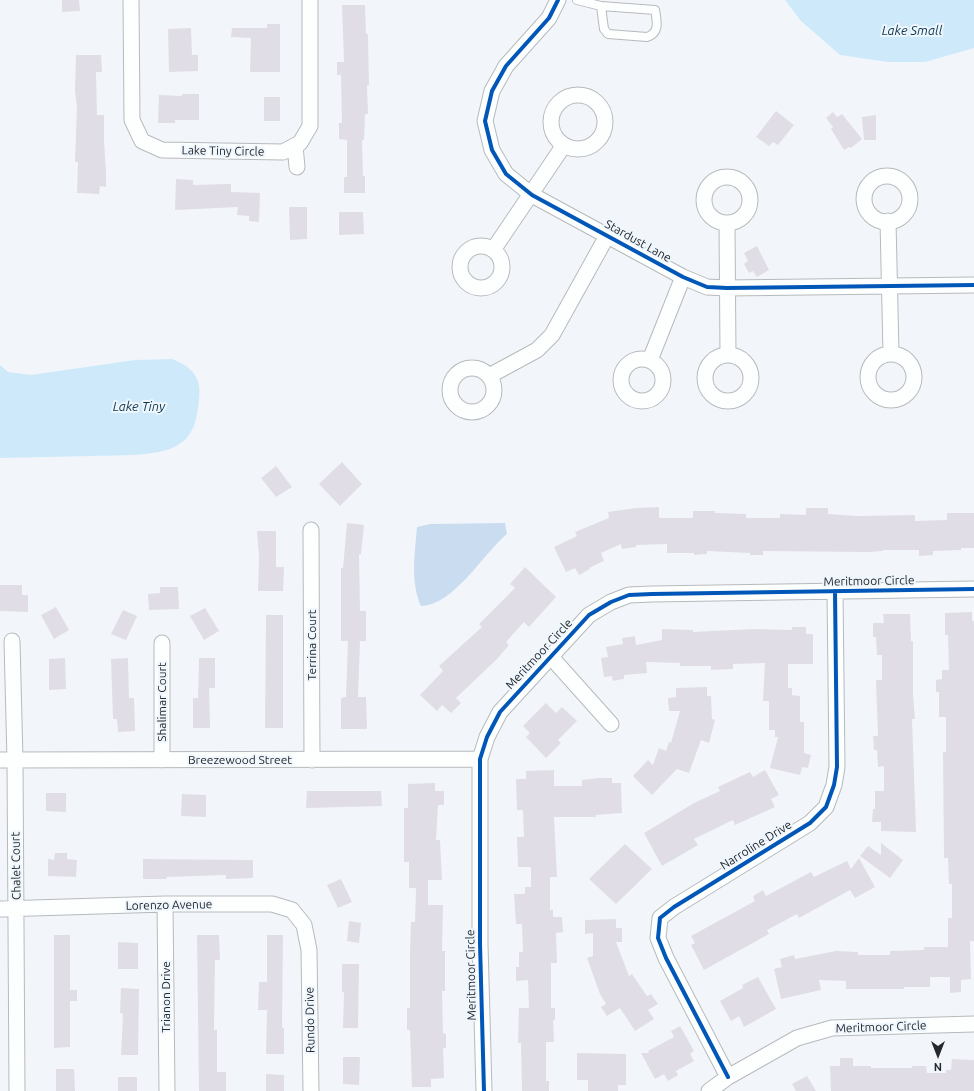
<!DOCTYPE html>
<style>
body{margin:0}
#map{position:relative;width:974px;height:1091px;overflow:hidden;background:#f2f6fa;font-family:Ubuntu,sans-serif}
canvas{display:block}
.north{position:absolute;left:918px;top:1035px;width:40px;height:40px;-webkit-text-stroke:3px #eef6fe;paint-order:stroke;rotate:180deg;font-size:11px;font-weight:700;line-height:16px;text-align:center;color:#26282b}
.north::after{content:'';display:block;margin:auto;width:14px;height:18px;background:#26282b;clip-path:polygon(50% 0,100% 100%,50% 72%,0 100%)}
</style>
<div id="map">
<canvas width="974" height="1091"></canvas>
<div class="north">N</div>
</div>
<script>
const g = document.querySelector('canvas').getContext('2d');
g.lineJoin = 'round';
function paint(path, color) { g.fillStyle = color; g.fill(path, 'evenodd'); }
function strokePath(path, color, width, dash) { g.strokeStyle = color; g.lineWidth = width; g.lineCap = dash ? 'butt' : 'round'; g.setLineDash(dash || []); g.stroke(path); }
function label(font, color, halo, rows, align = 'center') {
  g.font = font + ' Ubuntu,sans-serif'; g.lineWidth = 4; g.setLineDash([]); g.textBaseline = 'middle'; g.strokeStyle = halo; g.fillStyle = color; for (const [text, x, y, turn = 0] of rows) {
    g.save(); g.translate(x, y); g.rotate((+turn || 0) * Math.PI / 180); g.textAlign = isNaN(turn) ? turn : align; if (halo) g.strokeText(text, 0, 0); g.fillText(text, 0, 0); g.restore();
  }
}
paint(new Path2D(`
 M505,523L507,534C483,554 454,605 421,606C410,582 415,552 417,527L430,524Z`), '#cadcf0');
paint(new Path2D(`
 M785,0H974V48L925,62H888L840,55L801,21Z
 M172,359C192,367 202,377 199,400C197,417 195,435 178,445C159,457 114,455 91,456C61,457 30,457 0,458V365L8,372L31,375L135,360Z`), '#cee9fa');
paint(new Path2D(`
 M62,0H79L80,11L62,12Z
 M342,5H365L366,34H368L369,85L367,86L368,114H365L364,140H362L363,176H365V193H344V177H347V140L339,139V123H342L341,75H337V62H344Z
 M267,24H280V72H250L251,38L231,37L232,28H267Z
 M191,28L192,55H198V71L169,72L168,29Z
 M76,55H101L102,72H96L97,115H104V140L106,173V187L100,186L99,194L77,193L78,162H75L77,107L75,91Z
 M182,94H199V120H175V123H158L159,95L182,96Z
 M264,97H280V121H264Z
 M776,111L794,125L778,145L773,142L769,146L756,137Z
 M833,112L837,117L842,114L862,139L851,148L849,147L844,150L831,129L833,127L826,118Z
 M876,115V140H864L862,117Z
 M176,179L193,180V185L231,184V192L260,193L259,222L249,221V216L237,215L238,207L175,210Z
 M289,207H307V239L290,240Z
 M339,212H363L364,234L339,235Z
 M757,246L769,270L757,277L753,271L749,273L744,264L748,261L744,253Z
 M342,462L362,484L340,506L319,484Z
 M276,466L292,487L276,497L261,478Z
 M659,507V518H693V511H715V513L746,514V518H780V514L806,515V508H828V514L857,516L915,515V521L947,520V513H974V548H961V550L933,551V555L919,556V550H883V551L868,552L763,551V555H750V553L707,551V554L694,555V553H667V544L636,545V547L622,549L621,544L601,553L604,561L589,568L590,569L579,575L575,568L566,572L554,547L577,536L575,532L609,518L608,512L636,508Z
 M347,523L364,525L361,554H359L360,611H366V641H360L358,697H366L367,729H341V698L346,697L348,641H341V568H343Z
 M257,531H276V567H284L283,591H258L259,557Z
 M525,567L556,597L529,627L524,622L506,642L509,645L497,659L456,698L461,703L451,713L442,705L437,711L420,695L443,671L439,666L482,627L479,624L515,588L510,584Z
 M0,585H22V595H28V612L0,611Z
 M160,587H178L179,609L149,610L148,594L160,593Z
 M56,607L69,630L54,639L41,615Z
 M205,608L219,631L204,640L190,616Z
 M123,610L137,616L126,640L111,634Z
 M972,612V621H974V941H970L971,979L961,980V992L950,993V977H930V987H904V989H846V981L819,980L821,990L781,999L774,969L782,967L780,959L794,955L795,959L836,951L858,952V955H890V951L924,950V947H948V918H952V884H949L948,858H944L943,752H946V717H939V692H936V680L942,679V670H949L948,635H945V613Z
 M883,614H910L911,641H913V696L915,719H912L916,832L881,831V822H872L873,809H875V791H884V766L878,767L877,750H874L873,736H878L876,680H882V655H877L876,637H873V623H884Z
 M266,615H283V728H265Z
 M792,627H806V634H813V664H788V688H792V695L800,696V722H804V753L811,755L808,768L802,767L800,775L770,768L778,737H775V730H769V701H763L765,663L733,664V669L711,670V666H680V663L646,662L647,673L624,675V679L613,681L612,676L604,677L601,658L608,657L606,647L623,644L622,638L635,636L636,645L662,640V629L693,630V632L755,629L792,630Z
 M65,658L66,689L49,690V659Z
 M128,658L129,698H134L135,731L118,732L117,719H113L111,659Z
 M199,658H215V688H209L210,728H193V698H198Z
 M707,687V696H711L712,719L715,720L709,743L701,740L689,773L677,769L652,795L633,776L648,760L653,765L659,748L666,751L669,742L671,743L680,711H669L668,698L676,697V688Z
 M546,703L556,713L562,707L577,721L558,740L561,743L546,758L526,737L530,733L523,726Z
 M554,770V786H582V780L598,778H612V783H621L622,813L596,815V817H554L557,877H550V910H553V917H562L563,932L556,933L557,963H551V1008H555V1020H553L554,1042H546V1081H549V1091H522L521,1043H518L519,1008H529L528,980L516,981V967H519V952H523L522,924H516L514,894H525V887H531V867H518L517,837H524L523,810H517L516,779H526V771Z
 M765,770L779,795L771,799L775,807L735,825L733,820L694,839L698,845L662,866L644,833L694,803L720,791L718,787L750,772L753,777Z
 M435,783V791H444V805H438L436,840H440L442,880H428V905H443L442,951H445V991H442L443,1033L446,1034V1048H443L444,1078L431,1079V1087H412L410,1030H407V1008H410V952L411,922H415L416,888H409V862H404V808H408V784Z
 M307,791H381L382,806L306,808Z
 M46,793H66V812L46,811Z
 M182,794L206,795V817L181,816Z
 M881,843L903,860L890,878L860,856L868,846L881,855Z
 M625,844L652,869L616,904L589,879Z
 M55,853H67V859L77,860L76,877L48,876V859L54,860Z
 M859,858L875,887L855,898L850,890L799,918L797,914L767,930L769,934L704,970L691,945L695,943L691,936L755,901L753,896L763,890L766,896L811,872L814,877L847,861L851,869Z
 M143,859L253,860V878L226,879V875L167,877L166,879H143Z
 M341,879L352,902L338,908L327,885Z
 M616,919V928H622V942H616L629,976L632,974L647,996L651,994L658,1004L648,1010L654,1019L635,1031L620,1008L607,1016L601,1007L606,1004L600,994L587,958L593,956V933L585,934V920Z
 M349,921L361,923L359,943L347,941Z
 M54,935H70V990H77V1001H70V1047L54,1048Z
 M197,935H219L220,960H215L214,1030H217V1072H226V1091H199Z
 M267,935H283L282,1028H284V1054H266L267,1010H258L259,982H267Z
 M118,942L138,943V969H118Z
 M342,964H359L358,1028H343L344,992H342Z
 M758,977L776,1009L744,1027L739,1016L731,1021L720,1001L743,988L742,985Z
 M121,988L139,989L138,1055H121L123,1014L120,1013Z
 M680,1026L694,1051L690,1054L694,1061L676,1071L678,1075L668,1081L664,1074L655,1079L641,1053H649L648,1051L674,1037L671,1031Z
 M577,1053L626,1054V1085H618V1091H588V1080H577Z
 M343,1057H360L359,1085L343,1084Z
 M840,1058H853V1066H871V1068H912V1066H926L927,1073H946V1070H951L952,1059L974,1060V1091H831L830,1066H840Z
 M56,1069H74L75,1091H56Z
 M266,1074L284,1075V1091H266Z
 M807,1076L816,1091H796L792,1084Z
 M118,1077H137V1091H118Z`), '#e0dde6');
const lane = new Path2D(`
 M577,0L601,6L655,10C657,21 660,33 647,37L608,34L604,29L601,6`);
const street = new Path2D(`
 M131,0L132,120L142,141L162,150L283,152L300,143L310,126V0
 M558,0L549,18L506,66L492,91L485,121L492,150L506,174L532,195L683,277L707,287L727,288L974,285
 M551 122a27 27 0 1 1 54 0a27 27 0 1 1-54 0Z
 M295,146L297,167
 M864 199a23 23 0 1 1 46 0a23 23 0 1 1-46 0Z
 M704 200a23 23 0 1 1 46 0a23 23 0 1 1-46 0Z
 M888,221L891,353
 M727,223L728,355
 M460 267a21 21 0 1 1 42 0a21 21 0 1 1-42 0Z
 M493,250L564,145
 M868 377a23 23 0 1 1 46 0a23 23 0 1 1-46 0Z
 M705 378a23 23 0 1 1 46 0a23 23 0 1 1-46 0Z
 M621 380a21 21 0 1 1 42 0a21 21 0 1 1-42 0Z
 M650,360L683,277
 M450 390a22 22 0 1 1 44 0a22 22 0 1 1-44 0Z
 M489,376L537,350L552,335L607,236
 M311,530L312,760
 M12,641L15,760L17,1091
 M162,643V760
 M551,657L611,724
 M0,760L480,759
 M165,904L167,1091
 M0,909L165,904H272L292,910L304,925L309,950L311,1091
 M728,1077L666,958L658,938L660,918L674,907L810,823L826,807L834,785L837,767L835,591
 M484,1091L480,944V759L487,737L500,712L589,615L611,602L629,595L652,594L974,589
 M709,1091L728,1077L797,1038L832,1028L974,1024`);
strokePath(lane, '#b7babd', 10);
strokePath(street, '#b7babd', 17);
strokePath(lane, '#fdfefe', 8);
strokePath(street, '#fdfefe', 15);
strokePath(new Path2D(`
 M558,0L549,18L506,66L492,91L485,121L492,150L506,174L532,195L683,277L707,287L727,288L974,285
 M728,1077L666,958L658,938L660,918L674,907L810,823L826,807L834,785L837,767L835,591
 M484,1091L480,944V759L487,737L500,712L589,615L611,602L629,595L652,594L974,589`), '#0057b8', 4);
label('12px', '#26282b', '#eef6fe', [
 ["Lake Tiny Circle",223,151,1],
 ["Stardust Lane",638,241,29],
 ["Meritmoor Circle",869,581,-1],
 ["Terrina Court",312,645,-90],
 ["Meritmoor Circle",539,654,-47],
 ["Shalimar Court",162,702,-90],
 ["Breezewood Street",240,760],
 ["Narroline Drive",756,845,-32],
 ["Chalet Court",16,866,-91],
 ["Lorenzo Avenue",169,905,-1],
 ["Meritmoor Circle",471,975,-91],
 ["Trianon Drive",166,997,-90],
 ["Rundo Drive",310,1020,-91],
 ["Meritmoor Circle",881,1027,-2]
]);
label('italic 13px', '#0e364a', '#eef6fe', [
 ["Lake Small",912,31],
 ["Lake Tiny",139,407]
]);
</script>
